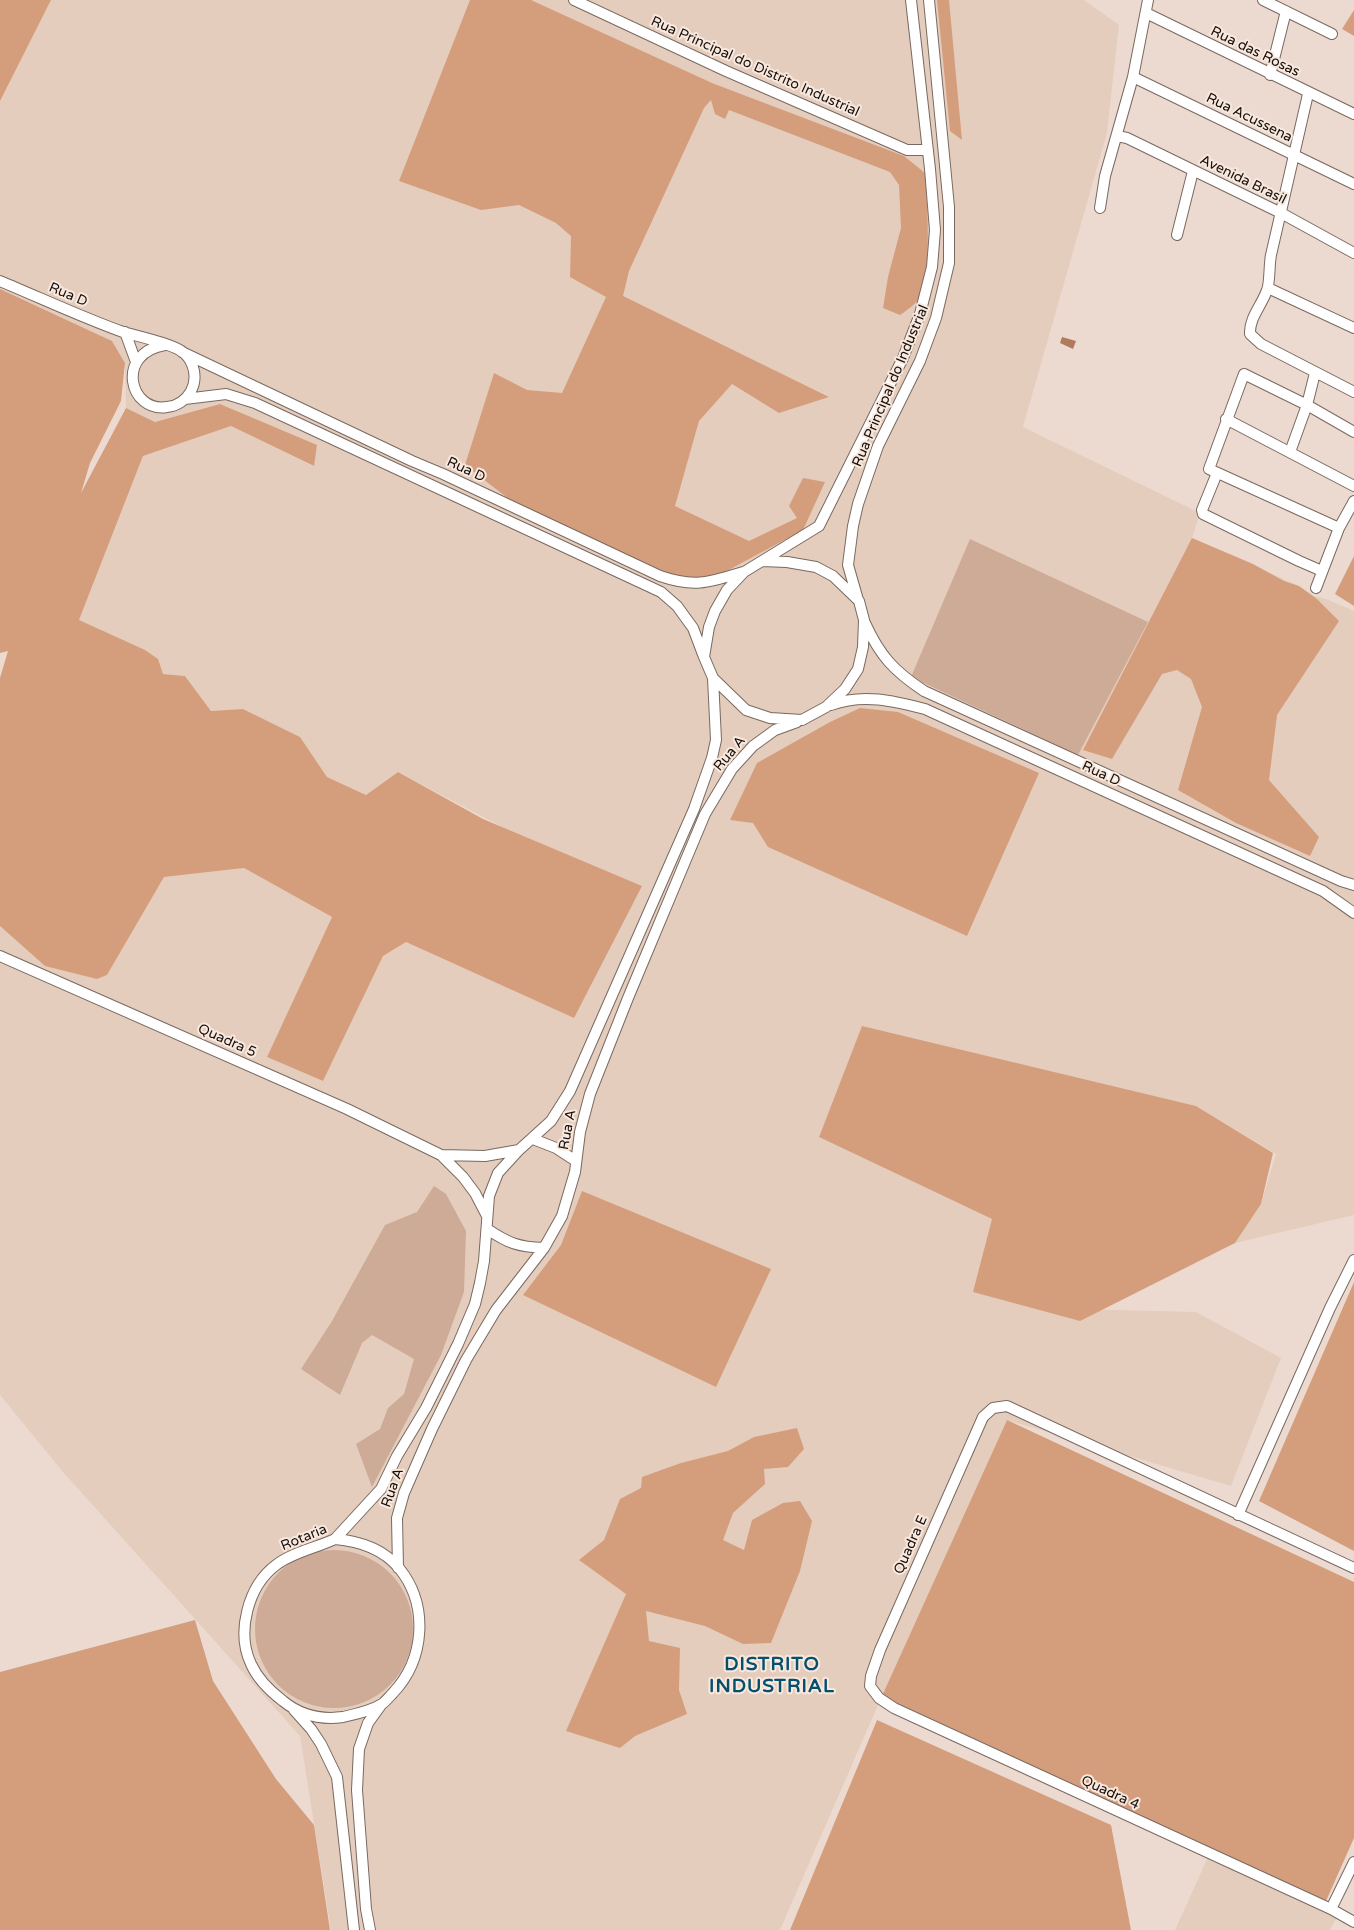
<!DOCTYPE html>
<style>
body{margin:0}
canvas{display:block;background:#ecdad0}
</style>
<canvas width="1354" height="1930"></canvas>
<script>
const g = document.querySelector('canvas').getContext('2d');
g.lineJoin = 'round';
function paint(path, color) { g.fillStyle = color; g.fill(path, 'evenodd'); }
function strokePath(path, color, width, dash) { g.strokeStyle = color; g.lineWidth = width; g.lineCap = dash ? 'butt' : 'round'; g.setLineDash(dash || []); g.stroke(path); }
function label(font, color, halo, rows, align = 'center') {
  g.font = font + ' "Varela Round",sans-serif'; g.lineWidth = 4; g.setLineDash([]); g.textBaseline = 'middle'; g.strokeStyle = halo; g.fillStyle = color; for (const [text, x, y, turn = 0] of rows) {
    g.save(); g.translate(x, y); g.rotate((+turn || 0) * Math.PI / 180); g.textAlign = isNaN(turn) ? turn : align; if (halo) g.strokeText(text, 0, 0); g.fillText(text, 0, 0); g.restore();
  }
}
paint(new Path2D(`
 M50,0H1084L1119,25L1107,133L1023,427L1200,513L1192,538L1299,586L1314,596L1326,599L1354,611V1215L1235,1243L1261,1204L1276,1154L1196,1106L862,1027L819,1137L992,1219L1033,1308L1196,1312L1281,1358L1231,1486L1007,1420L882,1696L780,1930H331L300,1736L63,1472L0,1395V926L45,966L107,975L164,877L244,868L332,917L267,1057L323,1081L383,956L406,942L574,1018L504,828L398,772L366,795L327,777L300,737L243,709L211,711L185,676L163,674L79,620L143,456L231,426L313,466L317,446L220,404L155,422L126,408L125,363L112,341L0,289V100Z
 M1208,1857L1337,1917L1330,1930H1175Z`), '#e5cdbe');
paint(new Path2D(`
 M970,539L1148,622L1078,755L911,677Z
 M434,1186L446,1194L466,1231L464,1292L441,1355L372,1487L356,1444L380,1429L388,1408L404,1394L414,1359L372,1335L362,1343L340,1395L301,1369L332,1321L385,1225L417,1212Z
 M255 1629a79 79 0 1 1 158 0a79 79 0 1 1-158 0Z`), '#ceab97');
paint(new Path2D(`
 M0,0H51L0,101Z
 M470,0H531L712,83L904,156L925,173C927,203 933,275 918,300C914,305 906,311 900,315L883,308L888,277L901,228L899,185L890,172L729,110L725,119L715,114L711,100L704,108L629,271L623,296L829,397L779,413L732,384L699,421L675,506L749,541L797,518L789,506L803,478L825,482L803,530L723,573L702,580L674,576L514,503L465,465L494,373L527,390L562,393L606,297L570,277L571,236L556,223L519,205L481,210L399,181Z
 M937,0H949L962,140L950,131Z
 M1354,10V36L1342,29Z
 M0,289L112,341L125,363L121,401L90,463L81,493L126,408L155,422L220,404L317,445L314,466L231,426L143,456L79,620L145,650L158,659L163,674L185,676L211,711L243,709L300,737L327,777L366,795L398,772L483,819L642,886L574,1018L406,942L383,956L323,1081L267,1057L332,917L244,868L164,877L107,975L97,979L45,966L0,926V678L8,651L0,653Z
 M1192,538L1253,564L1284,581L1299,586L1317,599L1339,621L1277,715L1269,780L1319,837L1310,856L1236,823L1178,790L1202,707L1191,679L1177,670L1162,674L1112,759L1083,750Z
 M1354,556V606L1335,594Z
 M860,708L898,712L1039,773L967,936L768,847L753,823L730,820L757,763L830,722Z
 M862,1026L1196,1106L1273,1153L1261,1204L1235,1243L1080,1321L973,1292L992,1219L819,1137Z
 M582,1191L771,1269L716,1387L523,1295L561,1245Z
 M1354,1282V1551L1259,1501Z
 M1007,1420L1354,1582V1838L1326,1901L882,1696Z
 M797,1428L804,1449L788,1467L764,1469L765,1484L733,1513L723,1540L744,1550L752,1520L783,1503L800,1501L812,1521L800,1571L771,1643L743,1644L705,1626L646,1611L649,1641L680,1648L679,1690L687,1714L635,1736L620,1748L566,1731L626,1594L579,1560L604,1540L620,1499L641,1488L642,1477L681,1463L728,1451L754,1437Z
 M195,1620L213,1681L276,1779L314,1825L330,1930H0V1672Z
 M877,1720L1111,1825L1131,1930H790Z`), '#d49e7d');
paint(new Path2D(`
 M1062,337L1076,341L1073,349L1060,343Z`), '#af7b5b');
const minor = new Path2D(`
 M574,0L726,71L891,143L907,150H928
 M1263,0L1332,34
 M1146,13L1354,114
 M1270,75L1286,11
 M1133,77L1354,184
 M1308,94L1271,255C1269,265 1270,283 1267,290C1262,305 1249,318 1250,334L1261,344L1354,392
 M1117,136L1127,138L1281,213L1354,253
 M1100,208L1105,176L1133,77L1148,0
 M1177,235L1193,171
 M0,281C41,298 81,317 123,332C137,336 174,344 184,353C194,362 198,378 191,391C186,400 177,406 167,407C129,413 115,353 165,345
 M1268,288L1354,328
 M125,332L136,362
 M182,352L412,461L443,474L660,576C695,588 710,582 743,572
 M185,399L226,394L255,403L661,592L677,606L693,628L704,657
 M1226,419L1354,486
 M1290,452L1307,405L1315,373
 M1217,473L1202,510L1203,514L1299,561L1322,571
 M1339,528L1209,469L1244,374L1307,405L1354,432
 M762,561L787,562L816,567L833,576L859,601L864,620L863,647L858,669L845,689L826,707L802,720L770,718L746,710L713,678L704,657L709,627L715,611L727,590L744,572L819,526L903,358L920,314L932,267L935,230L930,169L911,0
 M1316,588L1339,528L1354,501
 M858,600L848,565L853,526L858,504L878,446L920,361L936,318L949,263V207L929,0
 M865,623C880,656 894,671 924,691L1341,881L1354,885
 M831,705C863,693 894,701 925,709L1323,891L1354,913
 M0,956L347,1109L441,1155L463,1177L475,1193L487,1216
 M533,1139L556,1148L576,1161
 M441,1155L485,1156L519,1150
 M487,1229C508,1243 518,1247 544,1248
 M1238,1515L1330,1308L1354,1260
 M335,1539L381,1489L397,1456L426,1408L458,1344L475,1304L480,1283L484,1261L489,1196L498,1173L519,1150L551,1121L570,1091L694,809L712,758L716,740L713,678
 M335,1539C359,1541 383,1549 399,1568C429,1605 425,1659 393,1693C390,1696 386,1701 382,1704C371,1711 356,1714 343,1717C321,1720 300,1715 283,1701C270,1691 258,1680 251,1664C236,1632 248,1586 276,1565C293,1552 316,1548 335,1539Z
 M398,1568L397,1518L404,1493L432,1429L466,1360L496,1310L544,1248L562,1216L575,1172L580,1132L590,1094L628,998L705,814L732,769L753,746L775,730L797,722
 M1354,1568L1007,1406L993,1408L983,1417L880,1650L871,1676L870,1686L879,1698L894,1708L1331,1909L1354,1922
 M294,1710L311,1729L321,1744L337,1777L354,1930
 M1331,1909L1354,1862
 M370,1930L366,1909L357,1790L359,1749L368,1723L381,1705`);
strokePath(minor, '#796960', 12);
strokePath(minor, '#fff', 10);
label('14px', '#16100d', '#f9e8dd', [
 ["Rua das Rosas",1255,52,26],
 ["Rua Principal do Distrito Industrial",755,67,24],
 ["Rua Acussena",1249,118,26],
 ["Avenida Brasil",1243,180,26],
 ["Rua D",68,295,23],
 ["Rua Principal do Industrial",891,386,-67],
 ["Rua D",466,470,25],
 ["Rua A",730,754,-50],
 ["Rua D",1101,774,25],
 ["Quadra 5",227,1041,24],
 ["Rua A",568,1130,-79],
 ["Rua A",393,1488,-70],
 ["Rotaria",304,1538,-22],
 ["Quadra E",911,1545,-66],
 ["Quadra 4",1110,1793,25]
]);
g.letterSpacing = '1px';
label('bold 19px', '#07506d', '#f9e8dd', [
 ["DISTRITO",772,1665],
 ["INDUSTRIAL",772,1687]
]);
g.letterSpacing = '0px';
</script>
